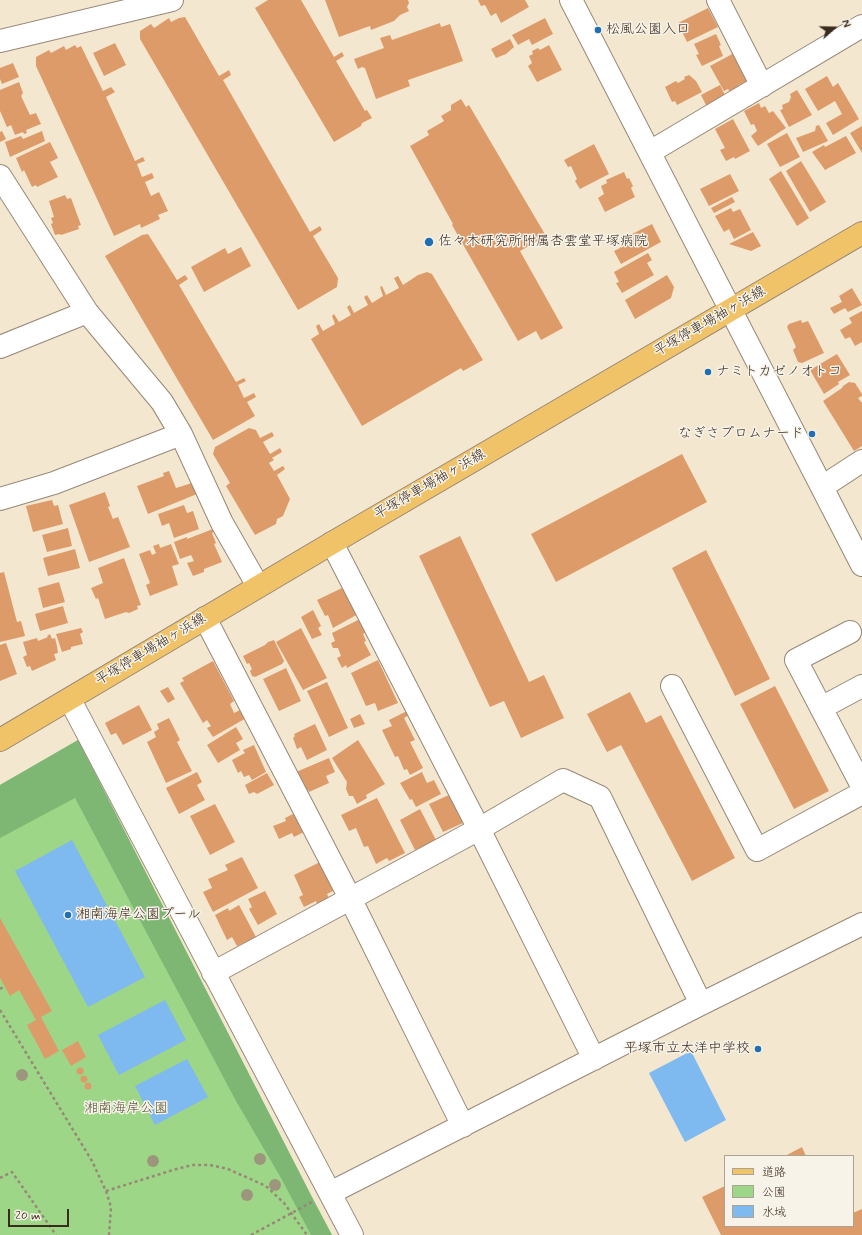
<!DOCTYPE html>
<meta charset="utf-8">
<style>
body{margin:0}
#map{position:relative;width:862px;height:1235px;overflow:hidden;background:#f3e7d0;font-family:Mynerve,"Klee One",sans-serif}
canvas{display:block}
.legend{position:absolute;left:724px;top:1155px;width:130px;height:72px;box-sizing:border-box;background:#f7f3e8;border:1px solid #aca397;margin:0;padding:5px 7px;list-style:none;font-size:12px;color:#3b2a1e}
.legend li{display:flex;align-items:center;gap:8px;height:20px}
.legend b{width:20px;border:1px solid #aca397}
.north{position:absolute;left:814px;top:8px;width:40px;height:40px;-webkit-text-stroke:3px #f7f3e8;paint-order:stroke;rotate:70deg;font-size:11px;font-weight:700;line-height:16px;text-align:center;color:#3b2a1e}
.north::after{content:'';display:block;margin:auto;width:14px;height:18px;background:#3b2a1e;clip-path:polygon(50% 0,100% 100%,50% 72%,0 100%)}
.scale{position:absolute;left:8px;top:1209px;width:61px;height:18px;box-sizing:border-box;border:2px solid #3b2a1e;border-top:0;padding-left:5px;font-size:12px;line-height:14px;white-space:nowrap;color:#3b2a1e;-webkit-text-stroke:3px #f7f3e8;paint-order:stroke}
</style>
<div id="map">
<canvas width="862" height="1235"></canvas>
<ul class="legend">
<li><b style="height:5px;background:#f1c369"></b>道路</li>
<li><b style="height:11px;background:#9ed688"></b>公園</li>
<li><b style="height:11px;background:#7eb9f0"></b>水域</li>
</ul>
<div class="north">N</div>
<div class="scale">20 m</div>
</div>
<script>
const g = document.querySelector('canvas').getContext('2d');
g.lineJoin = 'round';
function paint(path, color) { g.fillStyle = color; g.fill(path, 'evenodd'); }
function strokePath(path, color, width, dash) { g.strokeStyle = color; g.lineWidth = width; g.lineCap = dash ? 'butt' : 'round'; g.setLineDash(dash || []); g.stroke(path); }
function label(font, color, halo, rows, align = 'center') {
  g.font = font + ' Mynerve,"Klee One",sans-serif'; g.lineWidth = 3; g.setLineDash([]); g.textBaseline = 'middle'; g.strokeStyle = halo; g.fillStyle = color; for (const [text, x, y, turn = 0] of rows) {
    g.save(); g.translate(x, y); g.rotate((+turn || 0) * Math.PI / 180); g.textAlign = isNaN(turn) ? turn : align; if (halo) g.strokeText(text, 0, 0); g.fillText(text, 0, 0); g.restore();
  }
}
paint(new Path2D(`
 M78,740L314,1201L332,1235H0V785Z`), '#9ed688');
paint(new Path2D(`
 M78,740L314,1201L332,1235H311L281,1178L236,1101L75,798L0,838V785Z`), '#7eb774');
paint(new Path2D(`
 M72,840L145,977L88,1007L15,871Z
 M165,1000L186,1040L119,1075L98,1035Z
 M691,1051L726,1120L685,1142L649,1073Z
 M187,1059L208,1097L155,1125L135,1086Z`), '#7eb9f0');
paint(new Path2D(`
 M268,0H301L334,57L342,52L344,56L336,61L365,111L367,110L372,118L362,123L361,126L334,142L255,8Z
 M325,0H408L409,3L407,7L409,11L400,15L394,21L371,30L370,26L339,37Z
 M478,0H525L529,7L501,23L496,13L491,16L485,5L481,6Z
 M708,8L718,27L687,42L678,23Z
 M185,17L219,76L229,70L231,75L223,80L310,232L320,226L322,230L313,236L338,278L337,287L298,310L140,39V31L151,24L154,28L169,18L171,22L179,18Z
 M545,18L553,34L532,45L529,39L518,45L512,35Z
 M440,23L441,27L450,24L463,61L408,80L410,86L376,99L365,68L362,67L358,69L354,59L384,48L380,38L390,35L392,40Z
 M716,34L721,45L719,46L723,56L702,66L696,55L699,54L694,44Z
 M510,39L514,47L506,54L496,58L491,49Z
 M115,43L126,65L104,76L93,53Z
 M75,45L77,48L81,46L103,91L111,87L115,92L106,97L135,161L143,157L145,161L137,164L142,177L152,173L154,178L145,182L151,196L159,192L168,211L158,215L160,219L141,228L140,224L114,236L36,66V57L49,50L51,53L64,46L66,50Z
 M549,45L562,70L537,82L528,66L532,63L529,56L533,54L532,51L538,48L540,50Z
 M736,52L751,79L739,85L741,88L731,94L728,89L724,91L710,66Z
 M13,63L19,77L2,84L0,79V68Z
 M689,75L696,81L702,92L677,105L675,101L672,102L665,87L676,81L678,83L685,79L684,77Z
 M827,76L833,87L838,83L859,119L833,135L826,123L842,114L835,101L818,111L805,89Z
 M19,82L23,93L21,96L30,115L36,113L41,124L26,130L27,133L24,134L23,132L15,135L11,125L7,127L0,111V90Z
 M720,85L726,97L707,107L701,95Z
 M797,90L812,115L789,127L780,110L783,109L782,105L789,102L791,97L790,94Z
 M461,99L466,107L469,105L546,236L520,251L563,328L541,340L536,331L518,341L452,225L453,224L410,146L429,135L427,131L444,121L441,116L451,110V105Z
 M759,103L761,108L765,106L769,113L773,111L786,128L758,146L751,136L757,131L754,124L751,125L744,111Z
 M733,119L750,151L735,159L734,157L726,161L720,150L725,148L715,129Z
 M819,125L828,141L803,152L796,138L815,131L816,126Z
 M862,126V153L850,133Z
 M2,131L6,139L0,142V132Z
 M42,131L45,141L10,157L5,142L21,136L23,139Z
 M787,133L800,157L780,167L767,144Z
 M846,136L856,153L825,170L812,152L824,145L825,147Z
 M50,142L58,158L50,162L58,177L37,187L36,185L32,187L24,170L22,172L16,158Z
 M594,144L609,174L580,189L575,181L577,179L571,166L568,167L564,160Z
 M801,161L826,202L810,212L786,171Z
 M781,171L809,218L797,226L769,179Z
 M624,172L627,179L629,178L633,186L631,188L635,197L605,212L598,198L604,194L601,186L607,183L606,180Z
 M730,174L739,191L709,206L700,189Z
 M65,195L67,199L71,198L81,225L78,226L79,229L61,235L60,234L55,235L51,224L53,223L51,218L54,217L49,201Z
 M732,197L735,202L714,213L711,208Z
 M731,208L733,212L740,209L751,230L734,239L729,229L724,232L715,216Z
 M652,224L661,242L621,264L614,251L620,248V244L629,241L628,236Z
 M753,232L761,246L751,251L729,244Z
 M148,234L177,280L185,275L188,279L179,285L236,382L244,378L246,381L238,385L244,398L254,393L256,397L247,402L255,416L213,440L105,256L142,235Z
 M241,247L251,266L204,292L191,267L225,248L228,254Z
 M648,253L652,260L647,263L654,275L622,293L616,283L619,282L614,272Z
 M427,272L432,274L483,360L463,371L461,368L362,426L311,339L319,334L316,326L319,324L323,331L335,324L332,316L334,314L339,322L351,315L347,307L350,305L354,313L368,305L364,297L367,295L372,303L383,296L380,287L382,286L386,295L399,288L394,278L398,276L403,285L418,275Z
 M667,275L674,287L671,298L635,319L625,300Z
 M852,288L862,305L848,312L845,308L834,314L830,308L842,302L839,296Z
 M862,311V342L855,346L850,337L845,339L840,330L852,323L849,318Z
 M801,320L802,323L808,321L824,353L802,363L798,362L793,350L796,347L787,327L789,324Z
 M837,354L850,375L838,382L839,384L824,394L810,370Z
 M849,382L855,383L862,394V396L858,398L862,403V446L854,451L823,401L842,388L843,386Z
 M249,428L256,430L260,438L272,432L274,436L263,442L270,454L280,448L282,452L272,458L274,460L269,463L274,471L283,466L285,469L277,475L290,499L283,516L277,519L276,524L255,535L226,486L230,483L213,454L215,447Z
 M682,454L707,502L556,582L531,534Z
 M169,471L176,488L192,483L197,494L148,514L137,486L164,476L163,473Z
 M105,492L110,506L108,507L113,519L118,517L130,547L89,562L69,505Z
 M52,500L54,506L58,505L63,524L33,532L26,506Z
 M184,505L187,513L193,511L199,529L174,538L169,523L162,526L158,514Z
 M68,528L72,546L47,552L42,535Z
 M213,529L214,532L212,533L216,543L214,544L222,562L204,569V572L193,576L187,563L194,561L191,555L180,559L174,542L187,537V539Z
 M460,536L529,682L544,675L564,718L521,738L504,701L490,707L419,556Z
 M159,544L160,548L171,544L179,564L172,566L178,585L150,596L146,585L150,583L139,554L150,550L152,555L156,553L153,546Z
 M75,549L80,568L48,576L43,558Z
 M706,550L770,679L735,696L672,568Z
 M124,558L141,605L137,606L138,609L129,613L126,612L105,619L98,598L96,599L91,588L103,583L98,568Z
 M4,572L17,622L21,621L25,636L0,642V573Z
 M59,582L65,602L43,608L38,588Z
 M344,587L358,614L333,628L328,615L325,616L317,600Z
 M63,606L68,623L40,631L35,614Z
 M313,610L321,626L318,628L322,635L312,639L301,617Z
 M360,619L367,632L363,634L366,641L364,642L371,655L347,668L346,665L342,668L337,658L341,656L338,648H333L331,643L335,641L332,633Z
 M81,628L83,632L80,634L83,644L71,647V649L62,652L56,634Z
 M301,628L327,678L303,690L276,642Z
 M50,634L52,639L55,638L57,646L58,653L54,654L56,660L32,671L30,666L27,667L23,657L27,655L23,642L37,638L38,641L48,637L47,636Z
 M274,640L284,661L282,664L255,677L252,676L250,671L252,669L249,663L247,664L243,656L265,645L268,642Z
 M6,643L17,674L0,681V645Z
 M378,660L398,703L378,711L375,703L366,706L351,673Z
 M213,661L234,701L230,704L234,713L244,708L248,717L213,737L207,728L211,726L207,720L203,723L180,683L184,681L182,678Z
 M286,668L301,701L279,711L263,679Z
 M327,682L348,728L329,737L307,691Z
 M775,686L829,791L794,809L740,704Z
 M168,687L175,699L168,703L160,691Z
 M630,692L646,723L661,715L735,858L692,881L621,745L607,752L587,714Z
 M139,705L152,730L123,745L116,733L111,735L105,723Z
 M407,711L409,715L404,718L415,740L410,742L423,768L410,775L407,769L404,770L398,756L395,757L382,730L392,726L389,720Z
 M360,714L365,724L354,728L350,719Z
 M169,718L180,740L177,742L192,771L166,783L147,742L156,737L154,732L159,729L157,724Z
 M315,724L327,750L307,760L301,747L297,749L293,738L295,736L294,734Z
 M236,727L243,739L236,743L240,750L218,763L207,745Z
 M358,740L385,784L366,795L367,798L357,804L353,796H349L346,789L347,782L332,758Z
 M254,745L266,772L252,780L249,775L244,777L241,771L238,773L232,760L245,753L243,750Z
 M329,758L335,772L326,776L329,783L309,792L308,790L304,791L296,772Z
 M197,772L202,782L197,785L205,800L179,814L166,788Z
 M422,772L427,783L434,780L441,794L416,807L412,799L410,800L400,783Z
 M267,773L274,785L257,794L254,792L249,794L245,785Z
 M449,795L463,823L443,832L429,804Z
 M377,798L405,853L389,861L387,858L376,864L368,846L364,847L356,828L349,831L341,815Z
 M215,804L235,842L210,855L190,816Z
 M420,809L436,840L415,850L400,820Z
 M295,813L304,832L294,837L292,833L279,839L273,826L286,821L285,818Z
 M242,857L258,888L213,912L203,892L212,888L208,879L228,870L225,865Z
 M320,862L337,889L327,894L329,898L317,904L316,901L304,907L299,897L303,895L294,875Z
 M265,891L277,914L258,925L249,909L252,907L248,899Z
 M239,905L256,937L237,946L232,937L227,940L215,915L228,908L229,911Z
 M0,918L52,1011L41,1017L59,1051L45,1059L27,1025L36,1020L19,990L10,996L0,978Z
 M78,1041L86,1057L71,1066L62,1050Z
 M76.5 1071a3.5 3.5 0 1 1 7 0a3.5 3.5 0 1 1-7 0Z
 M80.5 1079a3.5 3.5 0 1 1 7 0a3.5 3.5 0 1 1-7 0Z
 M84.5 1086a3.5 3.5 0 1 1 7 0a3.5 3.5 0 1 1-7 0Z
 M802,1147L806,1156H785Z
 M725,1186V1226H853V1213L862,1209V1235H721L702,1197Z`), '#de9b6a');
const minor = new Path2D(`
 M571,0L862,565
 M718,0L762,86
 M0,41L172,0
 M650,152L862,26
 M0,176L87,312L162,402L181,434L222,523L258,586
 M0,347L87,312
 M822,487L862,461
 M0,499L54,483L181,434
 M332,543L479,829L594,1059
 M205,618L350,898L463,1126
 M850,632L796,660L862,786
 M672,686L757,850L862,793
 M70,700L352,1235
 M821,708L862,686
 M213,973L479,829L563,780L600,797L701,1004
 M330,1193L701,1004L862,924`);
const major = new Path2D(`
 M0,740L332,543L862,233`);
strokePath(minor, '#978877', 24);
strokePath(major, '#978877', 24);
strokePath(new Path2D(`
 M0,989L5,986
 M0,1010L92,1161L106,1191L111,1207L109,1235
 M0,1178L12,1172L56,1235
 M106,1191L173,1170L192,1165H210L228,1169L266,1186L284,1203L307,1235
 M251,1235L312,1202`), '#978877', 2.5, [3, 3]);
strokePath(minor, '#fff', 22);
strokePath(major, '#f1c369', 22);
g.fillStyle = '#9c977c';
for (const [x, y] of [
 [22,1075],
 [260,1159],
 [153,1161],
 [275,1185],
 [247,1195]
]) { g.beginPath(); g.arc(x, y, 6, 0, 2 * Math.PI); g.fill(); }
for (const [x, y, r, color] of [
 [598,30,4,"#1f6fb2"],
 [429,242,5,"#1f6fb2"],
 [708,372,4,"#1f6fb2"],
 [812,434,4,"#1f6fb2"],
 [68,915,4,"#1f6fb2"],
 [758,1049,4,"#1f6fb2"]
]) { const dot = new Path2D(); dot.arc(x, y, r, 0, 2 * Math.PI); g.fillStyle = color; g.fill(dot); strokePath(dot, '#f7f3e8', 1.5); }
label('14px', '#3b2a1e', '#f7f3e8', [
 ["松風公園入口",606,30],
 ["佐々木研究所附属杏雲堂平塚病院",438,242],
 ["ナミトカゼノオトコ",716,372],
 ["なぎさプロムナード",804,434,"right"],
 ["湘南海岸公園プール",76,915],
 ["平塚市立太洋中学校",750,1049,"right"]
], 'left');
label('14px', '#3b2a1e', '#f7f3e8', [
 ["平塚停車場袖ヶ浜線",710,322,-30],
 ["平塚停車場袖ヶ浜線",430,485,-30],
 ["平塚停車場袖ヶ浜線",151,650,-31]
]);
label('14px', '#545538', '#f7f3e8', [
 ["湘南海岸公園",126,1109]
]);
</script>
